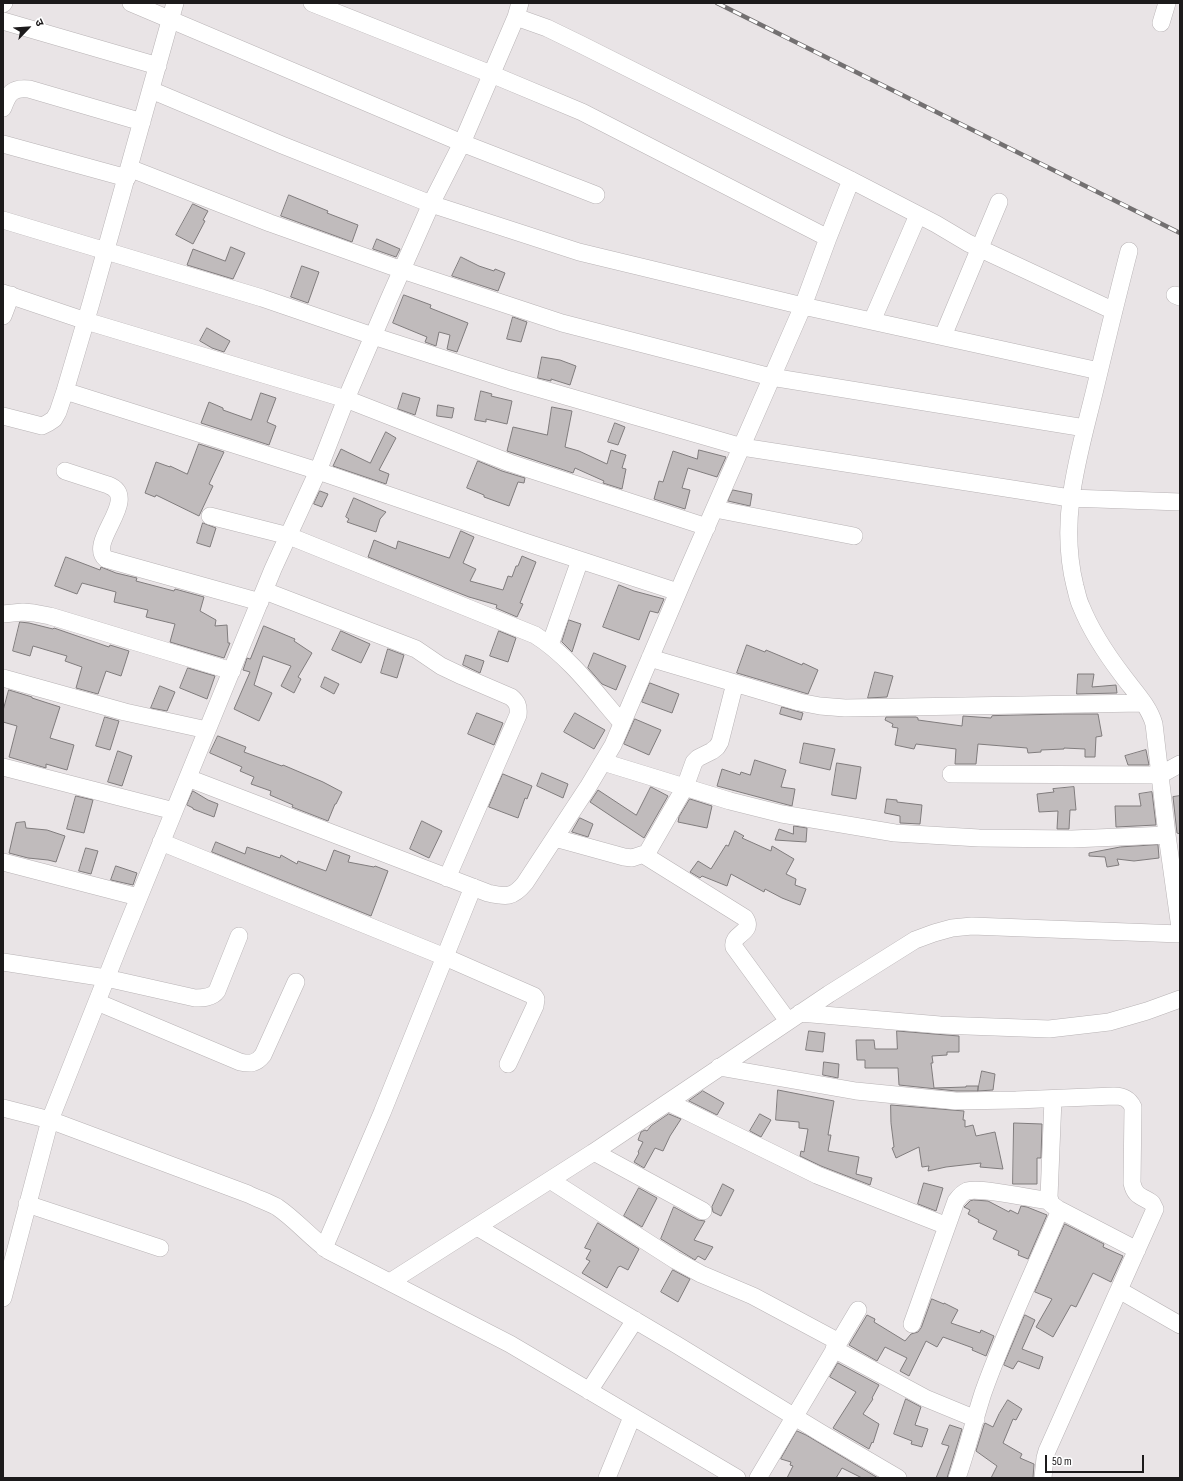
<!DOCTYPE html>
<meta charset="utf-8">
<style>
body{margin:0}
#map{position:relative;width:1183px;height:1481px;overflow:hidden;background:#e9e4e6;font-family:"Sofia Sans Condensed","Noto Sans Devanagari",sans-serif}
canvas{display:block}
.frame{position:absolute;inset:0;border:4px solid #1c1a1b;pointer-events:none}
.north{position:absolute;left:8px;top:8px;width:40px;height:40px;-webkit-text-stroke:3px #fff;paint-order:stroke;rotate:65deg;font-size:11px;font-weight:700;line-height:16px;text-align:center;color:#1c1a1b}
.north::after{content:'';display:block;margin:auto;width:14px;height:18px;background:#1c1a1b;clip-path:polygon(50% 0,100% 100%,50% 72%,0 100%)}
.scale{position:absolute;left:1045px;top:1455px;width:99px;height:18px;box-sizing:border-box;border:2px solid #1c1a1b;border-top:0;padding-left:5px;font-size:12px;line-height:14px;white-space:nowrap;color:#1c1a1b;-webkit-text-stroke:3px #fff;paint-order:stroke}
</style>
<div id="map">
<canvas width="1183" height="1481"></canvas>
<div class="frame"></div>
<div class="north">उ</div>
<div class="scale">50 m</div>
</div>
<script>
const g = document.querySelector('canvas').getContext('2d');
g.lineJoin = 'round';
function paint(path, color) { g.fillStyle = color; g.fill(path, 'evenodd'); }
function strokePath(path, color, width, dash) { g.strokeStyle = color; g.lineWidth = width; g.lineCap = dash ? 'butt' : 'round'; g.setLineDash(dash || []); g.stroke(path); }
const building = new Path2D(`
 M289,195L328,211L327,213L358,225L352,242L281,216Z
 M193,204L208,211L203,220L205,221L193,244L176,235Z
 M377,239L400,249L396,257L373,249Z
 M231,247L245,253L233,279L187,265L193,249L225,261Z
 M461,257L479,266L494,271L495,269L505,273L498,291L452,276Z
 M302,266L319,272L308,303L291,297Z
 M404,295L431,305L430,308L468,323L457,352L447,349L450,335L439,332L436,346L425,342L427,337L393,323Z
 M513,317L527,322L521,342L507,339Z
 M207,328L230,341L224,352L212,348L200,341Z
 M542,357L560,360L576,366L570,385L551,379V381L538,378Z
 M481,391L492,394L491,396L512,401L507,424L486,419V422L475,420Z
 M261,393L276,398L267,422L276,426L269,445L201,423L209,402L223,408V410L251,420Z
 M403,393L420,398L415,415L398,409Z
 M438,405L454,408L452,418L437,416Z
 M552,407L572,411L565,447L579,451L607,464L611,450L626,455L622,468L626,469L622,489L603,483L604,481L575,468L573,473L507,451L513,427L547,435Z
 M615,423L625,427L618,445L608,442Z
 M386,432L396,438L379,470L389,474L386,484L333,466L341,449L370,463Z
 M199,444L224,452L209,484L213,486L199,516L156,495L155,497L145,493L156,462L170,467V466L187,474Z
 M699,450L726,457L717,477L688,468L682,488L690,490L685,509L654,499L659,481L663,482L673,451L697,459Z
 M478,461L502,471L525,478L524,483L518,482L509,506L484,497V495L467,488Z
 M733,490L752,494L750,506L728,501Z
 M320,491L328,494L322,507L314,504Z
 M354,498L386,512L380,519L376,532L347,522L349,519L346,517Z
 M203,523L216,528L210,547L197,543Z
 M461,531L474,537L463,563L476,569L470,581L503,590L508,576L512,577L516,566H518L522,556L536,562L520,603L523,604L517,617L496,608L497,605L469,597L368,557L374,540L396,549L398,541L449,558Z
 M66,557L100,570L101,567L116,573L137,578L136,581L174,591L175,589L204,597L200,611L216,620L215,626L227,625L228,643H230L224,658L170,642L175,624L146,617L148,610L114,602L116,592L82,583L77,594L55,586Z
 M619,585L634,591L664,599L658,613L650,611L639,640L603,627Z
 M569,620L581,624L572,652L562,642Z
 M20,622L29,623L53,629L54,628L109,647L110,645L129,651L121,676L106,671L98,694L76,688L82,667L65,661L67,656L33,646L30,656L13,651Z
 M264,626L295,639L294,641L312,653L298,677L301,679L294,693L281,686L291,666L263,656L254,685L272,693L259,721L234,709L250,672L243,670L247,658L250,659Z
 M341,631L370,644L361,663L332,650Z
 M499,631L516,638L508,662L490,656Z
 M747,645L765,652L766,650L802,665L803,663L818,670L808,694L737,673Z
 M388,649L404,655L397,678L381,673Z
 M594,653L626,666L616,690L602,684L588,668Z
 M466,655L484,661L480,673L463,665Z
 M188,668L215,676L207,699L180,688Z
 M875,672L893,676L887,697L868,698Z
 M1078,674H1094L1092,687L1116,685L1117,693L1077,694Z
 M325,677L339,684L334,694L321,687Z
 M650,683L679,694L672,713L642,702Z
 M160,686L175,692L167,711L151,708Z
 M9,690L32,697V698L60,707L50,738L74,745L67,770L46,764V768L9,757L17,726L3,722V711Z
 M782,707L803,713L801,720L780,714Z
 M477,713L503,723L494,745L468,734Z
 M575,713L605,730L594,749L564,732Z
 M1063,714H1098L1102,736L1096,737L1095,757H1085V749L1064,748V749L1041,750V752L1028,753L1027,748L978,744L976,764H955L956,749L916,744L914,749L895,745L898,728L892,727L893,724L885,720L886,717H916L918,718V720L962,726L963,716L991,718L992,716Z
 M105,717L119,721L110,750L96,746Z
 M635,719L661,730L649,755L624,744Z
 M218,736L246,747L244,752L282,766L283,765L323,782L342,792L336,804H335L328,821L292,807L293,805L270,795L271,791L251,784L254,777L240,771L242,767L210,753Z
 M804,743L835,749L830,770L800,763Z
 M1146,750L1149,765H1128L1125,756Z
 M118,751L132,756L122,786L108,782Z
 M755,760L786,770L781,787L795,789L792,806L717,786L722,769L740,775L741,772L750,775Z
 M837,763L861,767L856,799L832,795Z
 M542,773L568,784L563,798L537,786Z
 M503,774L532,786L527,799L525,798L518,818L489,807Z
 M651,787L668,796L644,838L590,802L598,790L636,815Z
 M1074,787L1076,810H1070L1069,829H1057L1058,811L1039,812L1037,794L1054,792L1053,789Z
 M193,791L208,800L218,804L214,817L193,809V808L187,805Z
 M1152,792L1156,825L1116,827L1115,806H1141L1139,794Z
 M76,796L93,800L84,833L67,829Z
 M1180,796V834L1177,833L1173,797Z
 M690,799L712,806L707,828L678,822L679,817Z
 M887,799L897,800V802L922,805L920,824L900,823V816L885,813Z
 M580,818L593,824L588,837L572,832Z
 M422,821L442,831L429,858L410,849Z
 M25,822L26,828L47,830L65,836L56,862L48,860L28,858L9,853L16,823Z
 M794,826L807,828L806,842L775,840L779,829L793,834Z
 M735,831L744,836L742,838L771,851L772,846L794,859L786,874L796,879L795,885L806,889L800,905L782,898L765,889L764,892L731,874L727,886L702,876L700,878L690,872L698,861L711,869L726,845L728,846Z
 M216,842L245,854L247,847L280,858L281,855L297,864L298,861L326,871L334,850L350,856L348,862L374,867L375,866L388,871L371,916L212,852Z
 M1158,845L1159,858L1134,861L1117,859L1119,865L1107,867L1105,857L1089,856V853L1120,847Z
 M86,848L98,851L91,874L79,871Z
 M116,866L137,873L133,885L111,880Z
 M809,1031L825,1033L823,1052L806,1050Z
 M897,1031L959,1036V1052H947V1055L932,1056L933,1063H931L934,1088L966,1087V1086H978V1091H956L899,1085L898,1068H865V1060H857L856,1040H874L875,1049H897Z
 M824,1062L839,1064L838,1078L823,1075Z
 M982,1071L995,1074L993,1090L978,1091Z
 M778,1090L834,1101L828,1135H831L828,1151L859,1157L856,1174L872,1178L870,1185L821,1166L800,1156L801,1151L804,1152L808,1129L799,1128V1122L776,1120Z
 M703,1091L724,1103L717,1115L689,1101Z
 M891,1105L964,1111L963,1120H965V1127L973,1125L976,1136L995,1132L1003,1169L980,1167L981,1163L946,1167L928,1171L929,1166L922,1167L919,1147L896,1158L892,1148L894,1147L891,1123Z
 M669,1114L681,1119L670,1136L663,1151L655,1148L644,1168L634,1162L639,1153L638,1152L643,1142L638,1140L641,1132L645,1130L647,1131L651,1126Z
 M760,1114L771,1120L761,1137L750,1131Z
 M1014,1123L1042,1124L1041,1158H1037V1184H1013Z
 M924,1183L943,1188L936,1211L918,1204Z
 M723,1184L734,1190L721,1216L713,1212L712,1207Z
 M639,1188L657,1198L642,1227L624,1216Z
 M974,1200L988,1201L1009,1212L1010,1210L1018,1214L1021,1206L1027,1207L1047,1215L1028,1259L1018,1255L1019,1251L993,1239L997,1231L978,1222L979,1220L968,1214L970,1210L964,1207L970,1201Z
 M674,1207L698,1220L705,1221L694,1240L713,1247L705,1260L698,1256L695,1260L661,1239Z
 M598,1223L639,1249L628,1270L620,1266L619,1267H618L607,1288L582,1273L590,1261L586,1259L591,1250L585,1248Z
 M1065,1224L1104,1244L1103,1247L1123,1256L1111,1282L1093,1273L1076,1307L1071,1305L1053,1337L1036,1327L1052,1299L1035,1292Z
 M673,1270L690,1279L678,1302L661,1292Z
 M932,1299L944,1304V1303L958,1310L951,1323L980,1333L981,1330L994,1336L986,1356L972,1350L973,1348L943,1337L937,1347L926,1341L909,1376L900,1371L907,1358L885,1347L877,1361L849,1345L867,1315L875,1319L874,1322L905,1341L911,1334L918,1332L921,1328Z
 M1025,1315L1035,1320L1022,1349L1043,1357L1039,1369L1018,1361L1013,1369L1004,1365Z
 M838,1363L879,1385L872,1398L873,1399L863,1414L879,1424L873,1443L872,1442L869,1449L833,1428L856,1392L830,1377Z
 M906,1399L921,1407L915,1425L928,1429L922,1447L911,1444L912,1441L894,1434Z
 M1008,1400L1022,1409L1016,1420L1013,1419L1003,1443L1022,1454L1020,1458L1034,1464L1033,1478H991L997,1466L976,1451L984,1425L985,1423L993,1427L999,1414Z
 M950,1425L962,1429L947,1478H936L949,1446L942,1444Z
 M797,1431L806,1435L878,1478H862L842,1468L836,1478H787L793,1466L790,1465L791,1462L781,1459Z`);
paint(building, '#c0bbbc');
strokePath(building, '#807c7d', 1);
const minor = new Path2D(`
 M131,3L462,143L596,195
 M312,3L491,74L582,112L828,238
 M3,4L4,3
 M516,17L547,28L580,44L851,180L936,224L968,243L1114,311
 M3,21L158,66
 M1161,23L1167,3
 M151,90L282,145L431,204L579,252L803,306L1099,371
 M3,108C8,94 12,87 29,89L142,122
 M3,144L127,178
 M129,168L270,223L402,270L562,323L771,377L1085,428
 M3,220L262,298L373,336L510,380L742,447L1070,498L1180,502
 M1129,251C1117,297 1106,343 1095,389C1079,455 1058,518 1075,586C1077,593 1078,600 1081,606C1091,631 1107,655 1123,676C1134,691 1149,706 1154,724L1167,835L1180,928
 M3,293L86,321L346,399L510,463L707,527
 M1175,295L1180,297
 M3,316L11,295
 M872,321L918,215
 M943,336L999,202
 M65,391L318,471L525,542L678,592
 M3,416L42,426L48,423L54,419L58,412L65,391L91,303L175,3
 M65,471L108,485C142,498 86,542 106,559L260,602
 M715,509L854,536
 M210,516L289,536L535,635C570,657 595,692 622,723
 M265,591L416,649L441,666L462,676L511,697C517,702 519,706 518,715L447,878
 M3,614L23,612L34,613L50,616L232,671
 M550,645L580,560
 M650,658L799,702L820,706L845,708L1143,703
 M3,678L125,712L207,730
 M603,762L730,801L782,814L895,833L979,838L1072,839L1167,835
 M3,767L174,811
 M951,774L1160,775L1180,764
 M188,778L488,893C506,897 513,898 525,883L588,787L613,745L685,576L803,306L828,238L851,180
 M555,838L624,857L632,858L647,853L685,787L694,762L698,758L712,751L717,747L720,742L735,683
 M161,842L445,957L534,996L536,999L535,1006L508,1064
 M644,855L745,918C755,933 731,933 734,947L788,1021
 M3,862L138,897
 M3,962L106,978L195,998C202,998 212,998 217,991L239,936
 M97,1002L240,1062C250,1064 256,1064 263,1055L296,982
 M800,1013L940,1025L1049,1029L1109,1022L1147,1011L1180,999
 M719,1067L856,1091L956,1101L1016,1100L1114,1096C1124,1096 1129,1099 1133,1107L1132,1183C1135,1197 1142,1196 1152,1203L1155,1209L1047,1451L1045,1458L1043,1478
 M1053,1099L1049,1197L1051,1204L1058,1209L1137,1250
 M668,1102L817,1175L947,1226
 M3,1108L50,1120L248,1194C258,1199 268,1202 277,1207C295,1219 311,1238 329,1251L510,1344L737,1478
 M594,1152L703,1211
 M550,1180L675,1260L701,1274L753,1296L839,1342
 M27,1204L160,1248
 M477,1227L677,1345L821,1433L898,1478
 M324,1248L382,1113L473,887
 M390,1282L594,1152L829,994L915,940L934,933L952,928L972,926L1180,934
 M1119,1290L1180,1325
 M3,1298L50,1120L119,946L273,569L318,471L346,399L389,299L431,204L462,143L516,17L520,3
 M912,1324L956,1201C959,1197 962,1193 967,1191C981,1187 1033,1199 1050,1201
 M834,1349L925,1398L976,1419
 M589,1391L635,1320
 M607,1478L632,1417
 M758,1478L858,1310
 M957,1478C967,1450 974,1421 983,1393C1005,1331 1034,1271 1060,1210`);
strokePath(minor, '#b8b3b5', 18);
strokePath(minor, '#fff', 17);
const rail = new Path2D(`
 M717,3L1180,233`);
strokePath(rail, '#737071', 4.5);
strokePath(rail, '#fff', 3, [9]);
</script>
